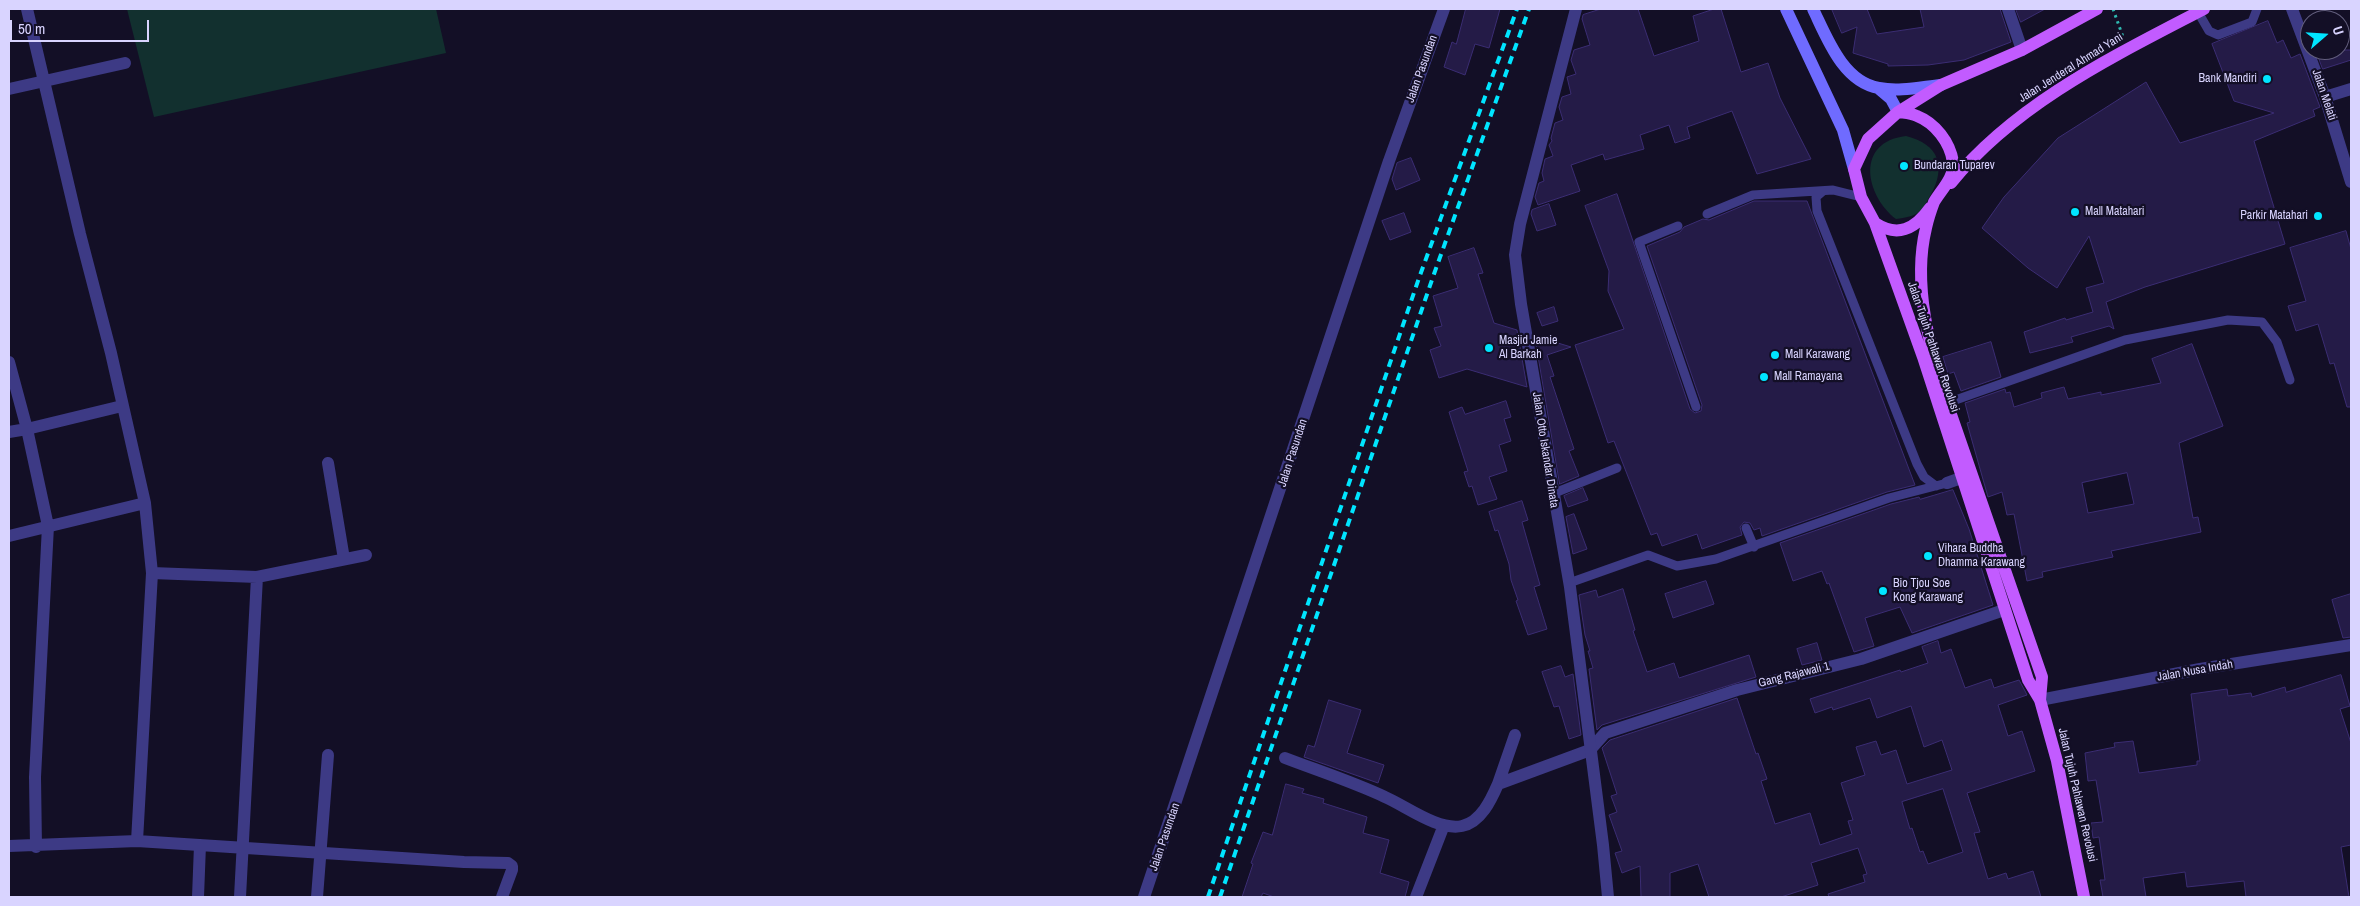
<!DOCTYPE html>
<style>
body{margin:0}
#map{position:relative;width:2360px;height:906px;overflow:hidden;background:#130f26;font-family:"Archivo Narrow",sans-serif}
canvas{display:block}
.frame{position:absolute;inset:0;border:10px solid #d9d4ff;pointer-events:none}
.north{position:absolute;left:2300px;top:10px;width:50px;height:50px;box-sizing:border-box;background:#130f26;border:1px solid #625e7d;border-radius:50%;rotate:71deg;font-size:14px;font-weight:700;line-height:20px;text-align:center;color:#d9d4ff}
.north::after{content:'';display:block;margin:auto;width:18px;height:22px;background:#00e5ff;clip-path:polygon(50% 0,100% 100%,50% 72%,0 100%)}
.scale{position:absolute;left:10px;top:20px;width:139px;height:22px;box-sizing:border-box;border:2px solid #d9d4ff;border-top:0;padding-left:6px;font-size:15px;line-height:18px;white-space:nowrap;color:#d9d4ff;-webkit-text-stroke:4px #130f26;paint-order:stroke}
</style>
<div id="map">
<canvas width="2360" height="906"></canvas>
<div class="frame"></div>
<div class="north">U</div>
<div class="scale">50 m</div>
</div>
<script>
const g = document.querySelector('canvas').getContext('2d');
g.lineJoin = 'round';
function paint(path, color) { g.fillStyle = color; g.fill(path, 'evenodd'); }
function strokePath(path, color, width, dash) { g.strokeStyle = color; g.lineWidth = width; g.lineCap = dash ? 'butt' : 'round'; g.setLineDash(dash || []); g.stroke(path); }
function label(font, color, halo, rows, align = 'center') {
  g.font = font + ' "Archivo Narrow",sans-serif'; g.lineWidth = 4.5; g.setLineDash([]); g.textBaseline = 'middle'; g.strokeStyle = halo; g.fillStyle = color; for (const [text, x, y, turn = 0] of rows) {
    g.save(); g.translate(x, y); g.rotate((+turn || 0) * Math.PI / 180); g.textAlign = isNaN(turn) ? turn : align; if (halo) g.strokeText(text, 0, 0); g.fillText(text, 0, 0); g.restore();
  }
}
paint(new Path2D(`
 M127,9H436L446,53L154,117Z
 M1906,136C1939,144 1947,167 1930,196C1926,203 1923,210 1916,214C1910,217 1903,218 1896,219C1865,195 1855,142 1906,136Z`), '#12302f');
const building = new Path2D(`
 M1466,9H1500L1489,48L1475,44L1465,75L1444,67L1452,42L1456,44Z
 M1601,9H1638L1654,56L1699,41L1693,16L1714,9H1721L1741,72L1768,63L1780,98L1811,159L1757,174L1732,111L1687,127L1690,138L1675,143L1669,125L1640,135L1644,149L1605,160L1603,154L1571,165L1580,191L1538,205L1535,197L1539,183L1544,181L1542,173L1545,159L1553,156L1549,145L1552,141L1551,138L1555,123L1563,120L1559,107L1562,97L1571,94L1567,77L1576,74L1571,60L1574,50L1590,45L1582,19L1583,15Z
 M1832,9H1867L1877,34L1924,27L1920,9H2000L2011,42L1964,60L1928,65L1888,66V64L1853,53L1857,27L1842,33Z
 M2016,9H2045L2021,22Z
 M2268,21L2277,43L2283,40L2291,58L2300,54L2320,107L2313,110L2315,116L2254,141L2285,244L2145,287L2106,302L2114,329L2109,326L2071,337L2073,342L2030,353L2024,332L2065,318L2066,320L2093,312L2086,288L2104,283L2089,236L2057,288L2028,268L1982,228L2004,197L2058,138L2146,82L2180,143L2274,113L2234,101L2212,44Z
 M2316,50H2351V60L2323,69Z
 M1411,158L1420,180L1396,190L1392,179L1397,163Z
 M1617,194L1690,409L1695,413L1701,411L1702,405L1647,246L1680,232L1684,227L1703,219L1709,220L1754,201H1807L1915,485L1887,492L1762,536L1760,528L1754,530L1750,523L1744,522L1740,527L1742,535L1702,549L1697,534L1662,546L1657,533L1651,535L1614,441L1608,443L1575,345L1624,329L1608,291L1609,271L1585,206Z
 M1549,204L1556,225L1537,231L1531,214L1532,210Z
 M1404,213L1411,232L1390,240L1382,221Z
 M2346,231L2351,249V407H2347L2334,363L2330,364L2318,324L2296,331L2288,306L2306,301L2290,248Z
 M1474,248L1483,273L1478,274L1494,323L1517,330L1527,387L1467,369L1439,378L1430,350L1441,346L1434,328L1442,326L1433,296L1458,288L1448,257Z
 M1554,307L1558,321L1542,326L1537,313Z
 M1535,336L1571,347L1547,355L1554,376L1550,377L1574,449L1569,451L1579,476L1560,484Z
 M1991,342L2001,377L1961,391L1954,372L1948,374L1943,357Z
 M2192,344L2223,426L2179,443L2193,518L2198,517L2201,532L2111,551L2113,557L2042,572L2043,577L2027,581L2014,514L2007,515L2002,492L1988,497L1967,423L1970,422L1965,403L2005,389L2006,393L2010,392L2014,407L2042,398L2041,393L2064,387L2068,399L2101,392V395L2161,383L2152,359ZM2127,473L2134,504L2088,513L2082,483Z
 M1506,401L1511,417L1504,419L1511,441L1499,445L1507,471L1489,477L1497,499L1478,505L1472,486L1469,487L1464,472L1468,471L1449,412L1462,407L1465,414Z
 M1583,488L1588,500L1568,507L1564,496Z
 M1953,490L1969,529L1993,605L1912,633L1900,607L1865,618L1874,646L1854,652L1829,583L1827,584L1822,571L1793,581L1780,543L1891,504L1919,497L1920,499Z
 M1522,501L1528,520L1522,522L1540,585L1534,587L1547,629L1528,635L1516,601L1518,600L1511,580L1509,564L1498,530L1495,531L1489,512Z
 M1574,514L1587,549L1573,554L1566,517Z
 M1706,581L1714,604L1673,618L1665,594Z
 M1623,589L1635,630L1633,631L1647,672L1674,663L1679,678L1749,655L1756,677L1602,725L1597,730L1589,669L1593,668L1588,651H1590L1585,635L1579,595L1596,590L1598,597Z
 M2351,594V637L2343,638L2332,600Z
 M1938,641L1941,653L1951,649L1965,688L1991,679L1994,688L2019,680L2025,691L2027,695L1998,705L2008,736L2022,731L2035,771L1967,793L1980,832L1974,833L1988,879L2006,873L2008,879L2033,871L2041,897H1829L1828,894L1865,882L1863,875L1867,874L1858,848L1811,863L1818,885L1781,897H1709L1698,864L1670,873V897H1641L1640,866L1622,873L1615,853L1622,851L1609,815L1617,812L1611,796L1617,794L1602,748L1610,740L1737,698L1756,754L1758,753L1767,779L1761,781L1775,824L1810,813L1820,845L1852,834L1848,821L1853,820L1841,783L1865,775L1856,747L1876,741L1881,755L1896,750L1907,784L1952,770L1942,740L1924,747L1911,706L1877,718L1870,698L1833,710L1832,707L1815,713L1810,699L1900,670L1901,672L1928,663L1922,647ZM1943,789L1963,852L1928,864L1923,851L1920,852L1912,828L1910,829L1902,802Z
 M1817,643L1822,660L1802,665L1797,649Z
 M1561,666L1565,677L1573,674L1581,735L1569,739L1559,706L1554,707L1542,672Z
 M2341,675L2350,706L2340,709L2351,743V845L2341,847L2349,897H2246L2244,881L2187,887L2185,872L2143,878L2146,897H2103L2100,880H2105L2099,837L2093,838L2091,823L2103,822L2096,780L2088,781L2085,753L2115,747L2114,743L2133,741L2139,773L2197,765V761H2200L2191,694L2227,689L2228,696L2251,693L2252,697L2285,687L2286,692Z
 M1329,700L1361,710L1347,753L1384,765L1378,783L1304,757L1308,745L1314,747Z
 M1286,784L1304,789L1302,793L1324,799L1323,803L1367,817L1363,833L1389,840L1380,873L1409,882L1405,897H1274L1263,893L1261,897H1242L1253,864L1251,863L1263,832L1272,835Z`);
paint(building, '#241b47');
strokePath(building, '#3b2d73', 1);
strokePath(new Path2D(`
 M2113,9L2123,37`), '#2fb8b0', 3, [2.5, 4]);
strokePath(new Path2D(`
 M2198,12L2209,31L2218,35L2252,22L2257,9
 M1823,191L1816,197L1817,211L1917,464L1924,477L1936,486
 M1707,214L1753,195L1833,190L1861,197
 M1678,226L1639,242L1696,407
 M1947,403L2125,340L2228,320L2262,322L2277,342L2290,380
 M1552,494L1617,468
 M1746,528L1754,547
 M1569,583L1648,555L1677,566L1716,559L1889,498L1947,483`), '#3d3a85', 9);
strokePath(new Path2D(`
 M27,9L80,234L111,353L145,503L152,573L137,841
 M2008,9L2022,50
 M2292,9L2325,97L2351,182
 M9,89L125,63
 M2325,97L2351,89
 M9,362L27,429L122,406
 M9,432L27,429L48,526L35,777L36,847
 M328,463L344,559
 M1947,483L1961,478
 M9,536L145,503
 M152,573L257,577L240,897
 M257,577L366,555
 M2040,700L2200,669L2351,645
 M1285,758C1319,771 1353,782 1385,797C1406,806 1438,831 1462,826C1481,822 1491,800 1498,784L1590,750L1605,733L1737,690L1861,659L2004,610
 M1498,784L1515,735
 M9,846L137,841L464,862L508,863L512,866V870L502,897
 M198,897L200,845
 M317,897L328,755
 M1416,897L1444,825`), '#3d3a85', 12);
strokePath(new Path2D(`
 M1576,9L1520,224L1515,255L1521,304L1570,587L1603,845L1608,897
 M1144,897L1389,161L1444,9`), '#3d3a85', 12);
strokePath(new Path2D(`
 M1786,9L1843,130L1854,169
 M1813,9C1827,38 1843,82 1879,88C1899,92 1921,87 1941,85
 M1878,88L1891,99L1898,112`), '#6f6bff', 12);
strokePath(new Path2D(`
 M1898,112C1904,113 1911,113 1917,116C1935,123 1950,142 1953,162C1955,177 1941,190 1934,202C1931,210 1928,219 1926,228C1912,285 1930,348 1947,403L2042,677L2040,700
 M1951,183C2016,103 2114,56 2204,9
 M1875,223C1898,238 1915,229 1930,208
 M2084,897L2057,761L2040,700L2028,680L1923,357L1875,223L1861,197L1854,169L1868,139L1898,112L1941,85L2022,50L2097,9`), '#c25bff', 12);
strokePath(new Path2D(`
 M1208,897L1419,278L1517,9
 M1220,897L1434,274L1529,9`), '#00e5ff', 4, [8, 6]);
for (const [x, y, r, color] of [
 [2267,79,5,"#00e5ff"],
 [1904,166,5,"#00e5ff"],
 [2075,212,5,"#00e5ff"],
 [2318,216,5,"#00e5ff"],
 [1489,348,5,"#00e5ff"],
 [1775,355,5,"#00e5ff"],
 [1764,377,5,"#00e5ff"],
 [1928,556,5,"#00e5ff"],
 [1883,591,5,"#00e5ff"]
]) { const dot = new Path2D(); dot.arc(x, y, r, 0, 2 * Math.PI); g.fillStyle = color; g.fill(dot); strokePath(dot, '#130f26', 2); }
label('12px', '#d9d4ff', '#130f26', [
 ["Jalan Jenderal Ahmad Yani",2071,68,-32],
 ["Jalan Pasundan",1422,69,-70],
 ["Jalan Melati",2324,95,71],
 ["Jalan Tujuh Pahlawan Revolusi",1933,347,71],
 ["Jalan Otto Iskandar Dinata",1545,450,81],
 ["Jalan Pasundan",1293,453,-72],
 ["Jalan Nusa Indah",2195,671,-10],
 ["Gang Rajawali 1",1794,675,-14],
 ["Jalan Tujuh Pahlawan Revolusi",2077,795,77],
 ["Jalan Pasundan",1165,837,-71]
]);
label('12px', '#d9d4ff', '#130f26', [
 ["Bank Mandiri",2257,79,"right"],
 ["Bundaran Tuparev",1914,166],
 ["Mall Matahari",2085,212],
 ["Parkir Matahari",2308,216,"right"],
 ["Masjid Jamie",1499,341],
 ["Al Barkah",1499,355],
 ["Mall Karawang",1785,355],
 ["Mall Ramayana",1774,377],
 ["Vihara Buddha",1938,549],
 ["Dhamma Karawang",1938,563],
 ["Bio Tjou Soe",1893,584],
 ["Kong Karawang",1893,598]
], 'left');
</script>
